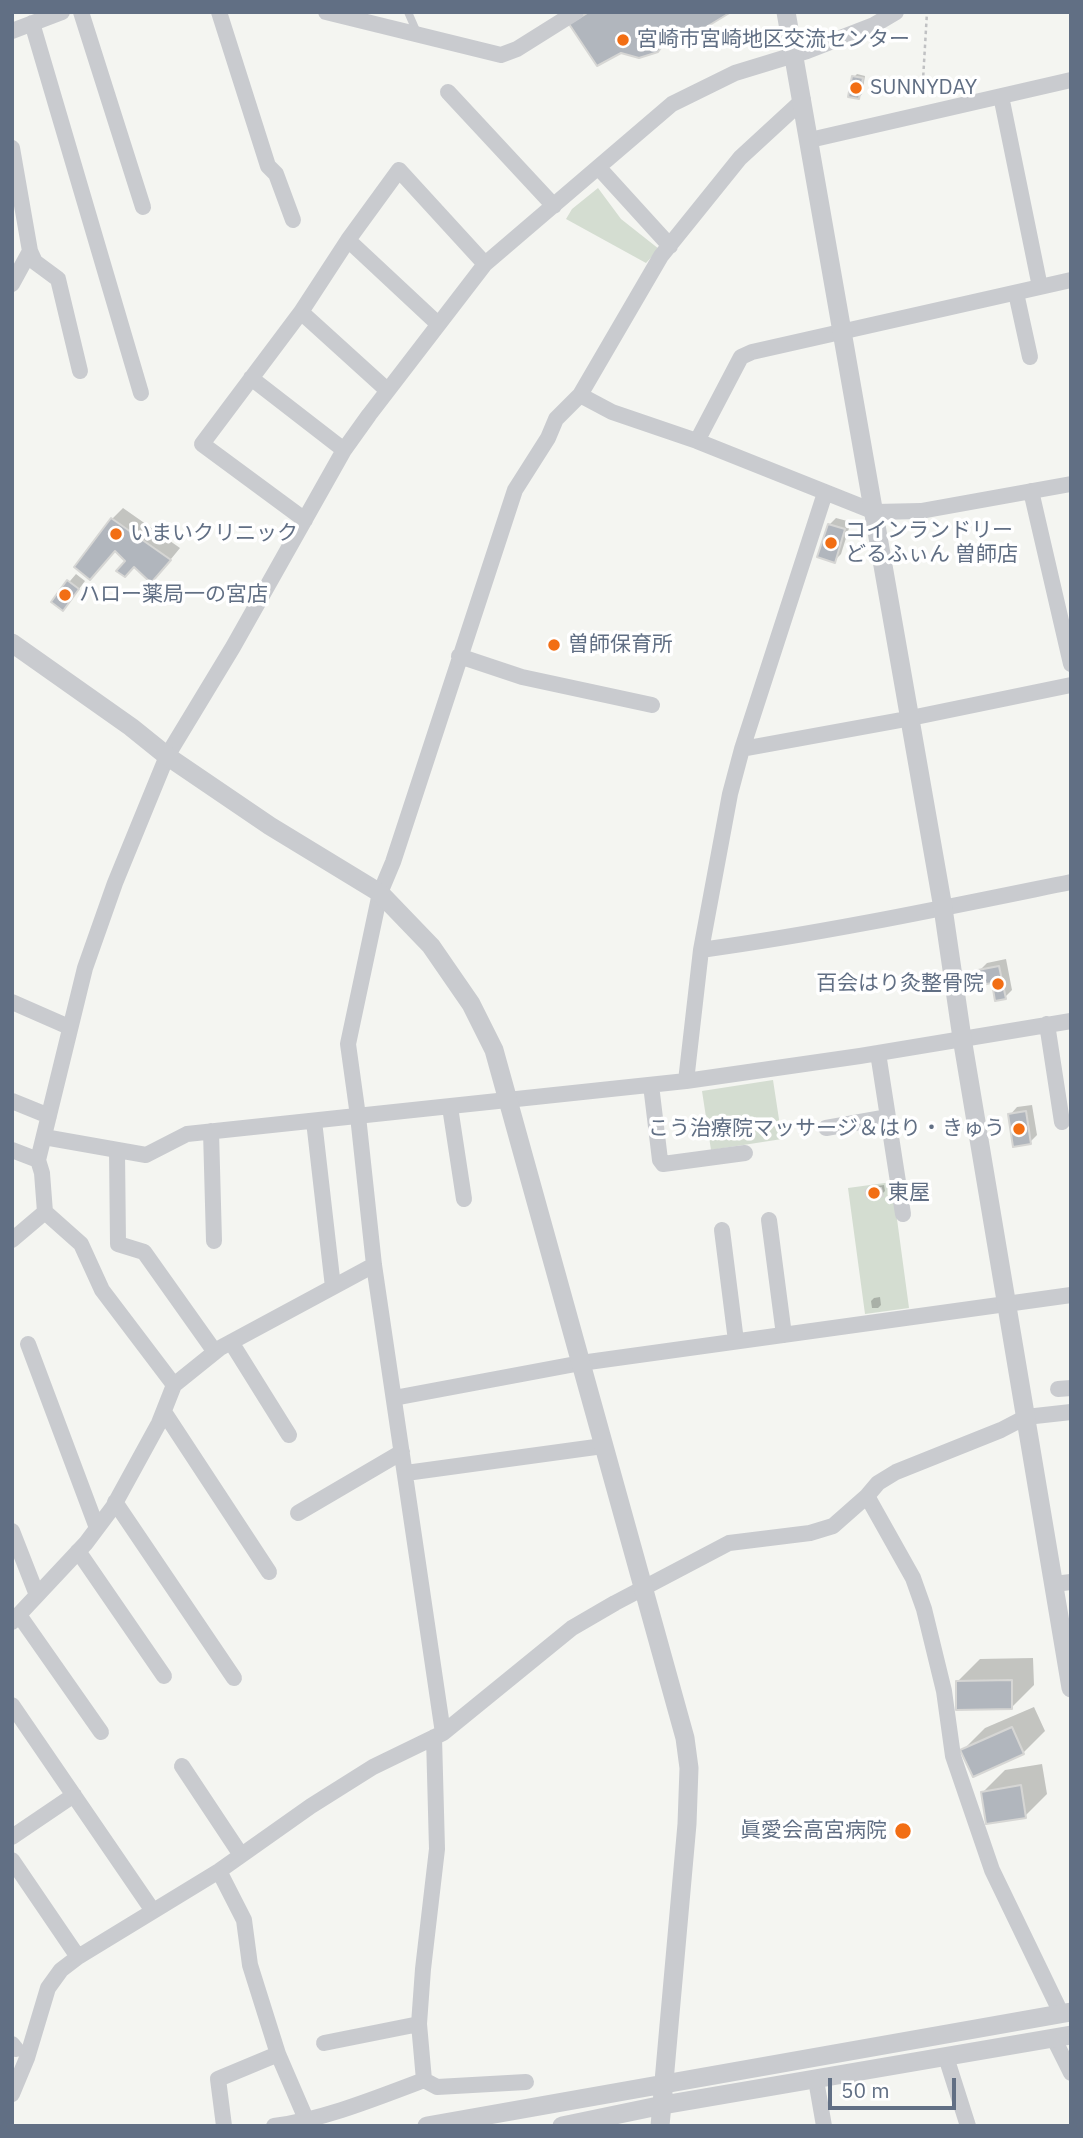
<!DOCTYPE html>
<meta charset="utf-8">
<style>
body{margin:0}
#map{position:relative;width:1083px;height:2138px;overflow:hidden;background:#f4f5f1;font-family:"IBM Plex Sans",sans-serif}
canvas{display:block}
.frame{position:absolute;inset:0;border:14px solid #616f84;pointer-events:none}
.scale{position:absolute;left:828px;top:2078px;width:128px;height:32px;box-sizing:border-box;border:4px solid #616f84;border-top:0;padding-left:9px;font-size:21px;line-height:24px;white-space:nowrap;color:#616f84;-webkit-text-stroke:5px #fff;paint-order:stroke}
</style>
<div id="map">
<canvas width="1083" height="2138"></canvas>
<div class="frame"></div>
<div class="scale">50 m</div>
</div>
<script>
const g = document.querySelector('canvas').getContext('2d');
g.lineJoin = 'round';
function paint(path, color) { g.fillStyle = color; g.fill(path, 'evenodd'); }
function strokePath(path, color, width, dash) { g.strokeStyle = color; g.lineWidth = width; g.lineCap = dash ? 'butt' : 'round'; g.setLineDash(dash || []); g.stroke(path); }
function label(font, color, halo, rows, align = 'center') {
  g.font = font + ' "IBM Plex Sans","Noto Sans JP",sans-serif'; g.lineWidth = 7; g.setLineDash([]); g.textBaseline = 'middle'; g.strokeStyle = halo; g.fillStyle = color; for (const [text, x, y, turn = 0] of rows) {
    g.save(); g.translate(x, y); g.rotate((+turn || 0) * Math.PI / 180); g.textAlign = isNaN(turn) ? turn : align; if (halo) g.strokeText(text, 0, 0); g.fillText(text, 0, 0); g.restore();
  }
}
paint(new Path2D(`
 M598,188L621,219L659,249L646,263L566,219L572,209Z
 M773,1080L782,1139L711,1150L702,1091Z
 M892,1182L909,1308L865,1314L848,1188Z`), '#d4ddd1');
paint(new Path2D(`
 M857,74L865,76L862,94L859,97L854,77Z
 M123,508L180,548L162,570L127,561L112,519Z
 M836,518L851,522L841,554L834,561L829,525Z
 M76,574L85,581L70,601H53Z
 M1006,959L1012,990L1005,997L993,981L980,970L987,963Z
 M1032,1105L1037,1135L1030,1142L1010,1115L1017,1107Z
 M884,1185L885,1191L882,1194L867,1190L870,1187Z
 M880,1297L881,1305L878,1308H872L871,1301L874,1298Z
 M1033,1658L1034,1685L1012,1707L958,1681L980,1659Z
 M1034,1707L1045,1731L1023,1753L963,1750L985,1728Z
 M1042,1764L1047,1794L1025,1816L983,1792L1005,1770Z`), '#0003');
const building = new Path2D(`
 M589,12H731L677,45L670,35L658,52L639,58L621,53L597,66L569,24Z
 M852,76L863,78L859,99L848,97Z
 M111,518L171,560L151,583L134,567L125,577L116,571L125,561L115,551L90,580L74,567Z
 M828,524L845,529L835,563L817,557Z
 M67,580L79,589L63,611L51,602Z
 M999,966L1006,999L995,1001L992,983L981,985L978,970Z
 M1026,1111L1031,1144L1013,1147L1008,1114Z
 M881,1188L883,1196L867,1198L865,1190Z
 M1012,1680V1709L956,1710V1681Z
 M1012,1727L1024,1754L973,1777L960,1750Z
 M1021,1785L1026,1818L986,1824L981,1792Z`);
paint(building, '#b1b6bd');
strokePath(building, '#d6d6d4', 2);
strokePath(new Path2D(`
 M922,97L927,12`), '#c0c1c3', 2.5, [3.5, 3.5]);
strokePath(new Path2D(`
 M408,12L418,35`), '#c9cbcf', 8);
strokePath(new Path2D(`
 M81,12L143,207
 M219,12L268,166L276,174L293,220
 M326,12L501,55L517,49L576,12
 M32,23L141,393
 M12,31L62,12
 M448,92L554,206
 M1001,96L1040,287
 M810,140L1071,80
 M12,148L30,251L35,262L58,279L80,371
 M599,168L670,246
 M348,240L438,324
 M12,284L30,251
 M1016,293L1030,357
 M301,312L348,240L399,170L485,264
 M251,378L344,450
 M580,395L612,412L697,441L875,512L921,511L1071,484
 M697,441L741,357L752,352L1071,280
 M1031,491L1071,664
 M305,520L202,444L301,312L387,390
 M459,656L522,677L652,705
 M742,749L901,720L1071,685
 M701,950C825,933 948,907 1071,882
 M12,1002L69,1027
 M1047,1024L1062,1122
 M878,1053L903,1214
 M686,1081L701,950L730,794L742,749L825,493
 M651,1085L660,1160L663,1164L745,1153
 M12,1101L49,1116
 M450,1107L464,1199
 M314,1121L333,1287
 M826,1128L888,1117
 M211,1131L214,1241
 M44,1137L146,1155L187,1134L686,1081L860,1056L1071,1021
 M12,1150L38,1160
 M117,1151L118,1244L144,1252L215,1352
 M769,1220L784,1335
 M722,1230L736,1341
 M12,1240L45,1212
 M231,1342L289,1435
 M28,1344L97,1528
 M174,1385L102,1290L81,1244L45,1212L42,1173L38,1160L85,968L115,883L167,756L233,647L344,450L369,415L485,264L672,104L735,73L807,51L874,25L896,12
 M1058,1389L1071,1388
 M394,1398L581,1363L1071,1295
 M164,1412L269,1572
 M406,1473L603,1446
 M867,1496L913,1578L924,1609L944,1691L953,1756L992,1870L1061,2013
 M115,1502L234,1678
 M298,1513L402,1452
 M12,1531L37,1595
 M78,1551L164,1676
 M1054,1584L1071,1582
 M19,1615L101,1732
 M12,1622L86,1543L113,1507L159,1423L174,1385L220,1348L374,1265
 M12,1705L153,1911
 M443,1733L374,1265L358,1116L348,1044L380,893L393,862L515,490L548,438L556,419L580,395L661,256L740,158L803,100
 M434,1737L437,1849L423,1969L419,2024L424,2080L437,2087L526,2082
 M182,1766L241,1855
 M12,1837L74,1795
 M12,1860L78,1957
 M219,1871L244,1920L250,1965L278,2054L306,2119
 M1054,2039L1071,2073
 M324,2043L419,2024
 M12,2044L16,2049
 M946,2057L968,2126
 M816,2080L824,2126
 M12,2094L27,2058L48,1988L61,1970L78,1957L219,1871L311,1806L373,1767L443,1733L572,1628L615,1603L729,1543L810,1533L833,1526L867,1496L878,1483L896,1472L1001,1430L1026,1417L1071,1412
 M224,2126L218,2079L278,2054
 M274,2126C325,2119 376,2098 424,2080`), '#c9cbcf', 16);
strokePath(new Path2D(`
 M786,12L943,908L962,1038L1071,1688
 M12,643L131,727L167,756L270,826L380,893L431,946L471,1004L494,1050L685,1738L689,1768L687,1824L660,2126
 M427,2126L1071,2012
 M562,2126L663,2105L1071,2035`), '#c9cbcf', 19);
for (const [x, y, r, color] of [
 [623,40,7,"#f26e14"],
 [856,88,7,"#f26e14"],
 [116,534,7,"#f26e14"],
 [831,543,7,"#f26e14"],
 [65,595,7,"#f26e14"],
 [554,645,7,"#f26e14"],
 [998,984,7,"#f26e14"],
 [1019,1129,7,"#f26e14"],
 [874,1193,7,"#f26e14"],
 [903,1831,9,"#f26e14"]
]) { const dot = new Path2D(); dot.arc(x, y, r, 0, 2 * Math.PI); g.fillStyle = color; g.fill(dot); strokePath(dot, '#fff', 2.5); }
label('21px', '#616f84', '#fff', [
 ["宮崎市宮崎地区交流センター",637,40],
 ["SUNNYDAY",870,88],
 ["コインランドリー",845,531],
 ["どるふぃん 曽師店",845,555],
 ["いまいクリニック",130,534],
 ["ハロー薬局一の宮店",79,595],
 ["曽師保育所",568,645],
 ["百会はり灸整骨院",984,984,"right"],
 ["こう治療院マッサージ＆はり・きゅう",1005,1129,"right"],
 ["東屋",888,1193],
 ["眞愛会高宮病院",887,1831,"right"]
], 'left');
</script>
